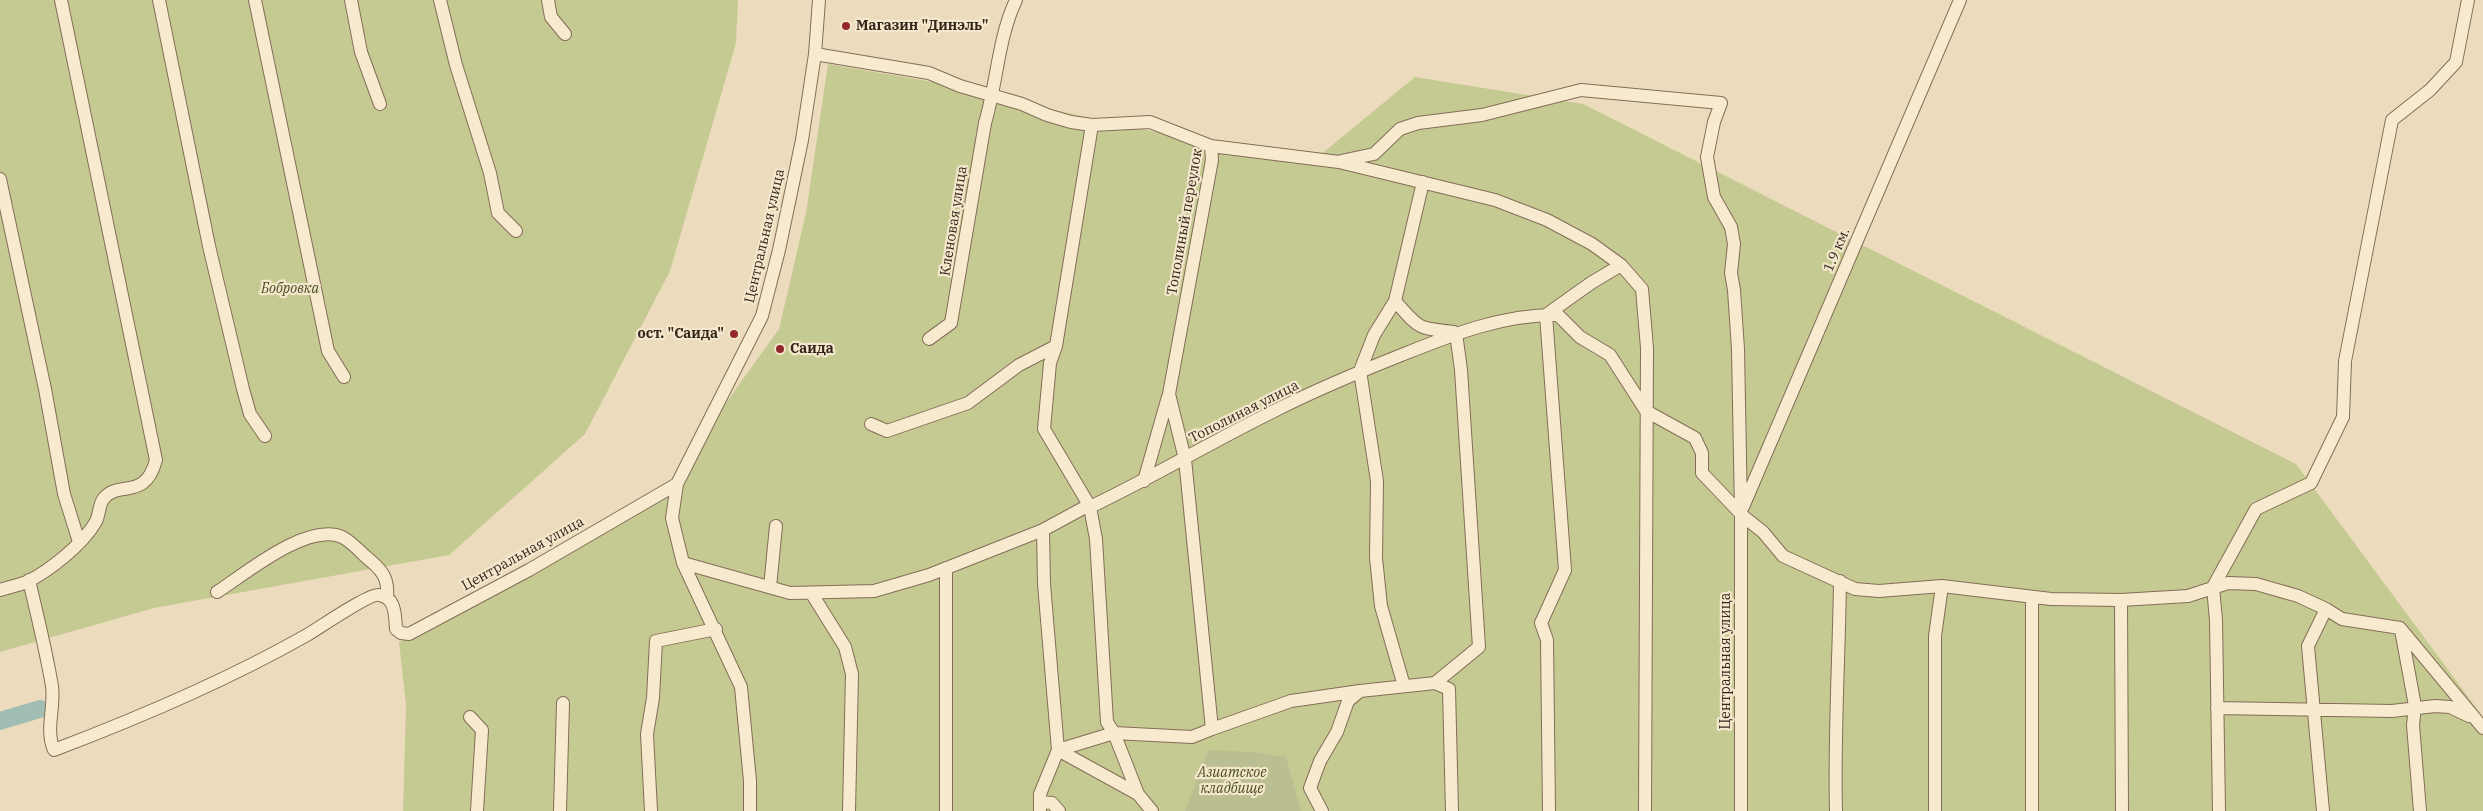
<!DOCTYPE html>
<meta charset="utf-8">
<style>
body{margin:0}
canvas{display:block;background:#ecdcbd}
</style>
<canvas width="2483" height="811"></canvas>
<script>
const g = document.querySelector('canvas').getContext('2d');
g.lineJoin = 'round';
function paint(path, color) { g.fillStyle = color; g.fill(path, 'evenodd'); }
function strokePath(path, color, width, dash) { g.strokeStyle = color; g.lineWidth = width; g.lineCap = dash ? 'butt' : 'round'; g.setLineDash(dash || []); g.stroke(path); }
function label(font, color, halo, rows, align = 'center') {
  g.font = font + ' "IBM Plex Serif",serif'; g.lineWidth = 4.5; g.setLineDash([]); g.textBaseline = 'middle'; g.strokeStyle = halo; g.fillStyle = color; for (const [text, x, y, turn = 0] of rows) {
    g.save(); g.translate(x, y); g.rotate((+turn || 0) * Math.PI / 180); g.textAlign = isNaN(turn) ? turn : align; if (halo) g.strokeText(text, 0, 0); g.fillText(text, 0, 0); g.restore();
  }
}
paint(new Path2D(`
 M0,0H738L736,43L670,271L585,434L449,555L154,608L0,652Z
 M828,64L939,83L980,94L1308,165L1415,77L1583,104L2296,464L2483,717V811H403L406,705L399,642L677,484L723,407L779,329L806,213Z`), '#c5ca92');
paint(new Path2D(`
 M1208,750L1251,752L1286,757L1301,811H1185Z`), '#bbbe91');
strokePath(new Path2D(`
 M0,721L40,709`), '#a0beb4', 18);
const minor = new Path2D(`
 M159,0L209,246L243,389L250,414L265,436
 M255,0L328,351L344,377
 M351,0L361,52L380,104
 M440,0L456,65L490,173L498,213L516,231
 M548,0L551,17L565,34
 M815,54L929,73L960,86L1022,104L1047,115L1071,122L1092,125L1150,122L1211,146L1339,162L1495,200L1547,220L1592,244L1621,265L1642,289L1647,348L1645,811
 M1211,146L1212,160L1169,394L1185,459L1212,729L1291,701L1360,691
 M1341,161L1374,154L1400,129L1418,123L1482,115L1581,90L1721,103L1714,122L1707,157L1714,197L1731,227L1734,244L1731,273L1734,290L1738,349L1741,512V811
 M0,179L45,389L64,494L79,542
 M1395,301C1420,329 1416,328 1454,332
 M1546,315L1565,570L1541,623L1547,640L1549,811
 M1546,315L1591,283L1621,265
 M929,339L951,323L985,123C997,83 998,38 1016,0
 M1360,371L1377,481L1376,558L1381,606L1404,686
 M1360,371L1374,335L1395,301L1423,182
 M871,424L887,431L968,403L1019,365L1056,346
 M1144,481L1168,397
 M677,484L672,518L683,563L741,687L750,781V811
 M1089,505L1044,429L1050,363L1056,346L1092,125
 M1090,507L1096,539L1107,722L1114,733L1138,794L1152,811
 M1743,507L1960,0
 M683,563L790,593L874,591L929,575L1043,530L1089,505L1090,507C1153,477 1213,441 1276,410C1318,389 1361,371 1404,354C1454,334 1504,314 1558,315L1580,337L1610,355L1646,411L1695,438L1702,453V473L1744,517L1763,532L1783,556L1855,589L1879,591L1942,586L2051,599L2121,600L2188,596L2228,583L2256,584L2298,596L2326,609
 M946,568V811
 M29,580C37,615 46,650 52,686C55,707 45,730 54,750C141,717 226,681 307,635C319,628 370,593 379,595C396,597 395,616 396,629L401,633L409,634L529,570L677,484L762,316L779,250L802,140L815,54L819,0
 M770,587L776,526
 M0,590C9,587 20,585 29,581C51,569 82,545 95,523C100,516 98,505 104,498C120,480 145,501 156,460L61,0
 M217,592C245,574 307,522 342,537C350,541 359,550 365,556C381,569 389,577 387,597
 M812,594L845,647L852,674L849,811
 M2032,597V811
 M2121,600L2122,811
 M2401,630L2415,706L2413,725L2420,811
 M2217,708L2392,711L2435,706L2450,707L2469,716
 M470,717L482,730L477,811
 M1138,794L1058,750L1114,733L1192,737L1212,729
 M1040,802L1052,803L1059,811
 M560,811L563,703
 M651,811L647,734L653,698L656,641L716,629
 M1040,811V794L1058,750L1044,584L1043,530
 M1322,811L1310,788L1320,761L1337,732L1348,701L1360,691L1435,683
 M1452,811L1449,689L1435,683L1479,647L1461,370L1456,333
 M1836,811C1834,735 1839,658 1840,581
 M1935,811V636L1942,586
 M2219,811L2216,620L2213,587L2256,509L2311,483L2343,417L2345,361L2392,120L2430,90L2456,62L2468,0
 M2323,811L2308,646L2326,609L2342,619L2400,628L2483,728`);
strokePath(minor, '#846d57', 14);
strokePath(minor, '#f8eacf', 12);
for (const [x, y, r, color] of [
 [846,26,5,"#91282d"],
 [734,334,5,"#91282d"],
 [780,349,5,"#91282d"]
]) { const dot = new Path2D(); dot.arc(x, y, r, 0, 2 * Math.PI); g.fillStyle = color; g.fill(dot); strokePath(dot, '#f4e7cc', 2); }
label('bold 14px', '#33261b', '#f4e7cc', [
 ["Магазин \"Динэль\"",856,26],
 ["ост. \"Саида\"",724,334,"right"],
 ["Саида",790,349]
], 'left');
label('14px', '#33261b', '#f4e7cc', [
 ["Кленовая улица",954,221,-81],
 ["Тополиный переулок",1185,222,-80],
 ["Центральная улица",765,236,-77],
 ["1.9 км.",1837,250,-67],
 ["Тополиная улица",1244,412,-27],
 ["Центральная улица",523,554,-29],
 ["Центральная улица",1726,661,-90]
]);
label('italic 14px', '#464f22', '#f4e7cc', [
 ["Бобровка",290,289],
 ["Азиатское",1232,773],
 ["кладбище",1232,789]
]);
</script>
